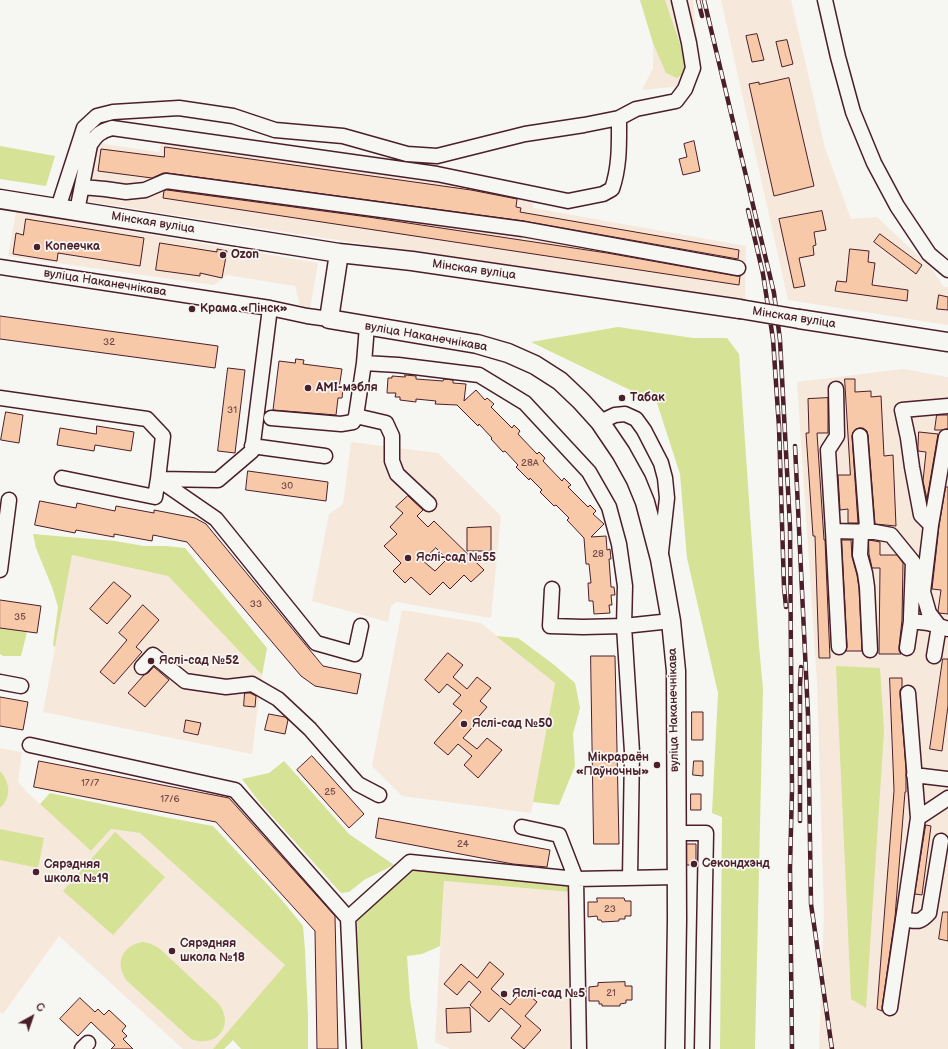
<!DOCTYPE html>
<meta charset="utf-8">
<style>
body{margin:0}
#map{position:relative;width:948px;height:1049px;overflow:hidden;background:#f6f6f2;font-family:"Balsamiq Sans",sans-serif}
canvas{display:block}
.north{position:absolute;left:12px;top:997px;width:40px;height:40px;-webkit-text-stroke:3px #f6f6f2;paint-order:stroke;rotate:40deg;font-size:11px;font-weight:700;line-height:16px;text-align:center;color:#4a1f2b}
.north::after{content:'';display:block;margin:auto;width:14px;height:18px;background:#4a1f2b;clip-path:polygon(50% 0,100% 100%,50% 72%,0 100%)}
</style>
<div id="map">
<canvas width="948" height="1049"></canvas>
<div class="north">С</div>
</div>
<script>
const g = document.querySelector('canvas').getContext('2d');
g.lineJoin = 'round';
function paint(path, color) { g.fillStyle = color; g.fill(path, 'evenodd'); }
function strokePath(path, color, width, dash) { g.strokeStyle = color; g.lineWidth = width; g.lineCap = dash ? 'butt' : 'round'; g.setLineDash(dash || []); g.stroke(path); }
function label(font, color, halo, rows, align = 'center') {
  g.font = font + ' "Balsamiq Sans",sans-serif'; g.lineWidth = 3.5; g.setLineDash([]); g.textBaseline = 'middle'; g.strokeStyle = halo; g.fillStyle = color; for (const [text, x, y, turn = 0] of rows) {
    g.save(); g.translate(x, y); g.rotate((+turn || 0) * Math.PI / 180); g.textAlign = isNaN(turn) ? turn : align; if (halo) g.strokeText(text, 0, 0); g.fillText(text, 0, 0); g.restore();
  }
}
paint(new Path2D(`
 M640,0H693L700,74L681,86L642,90L653,68V43Z
 M721,0H791L825,148L851,219L877,217L931,268L944,287H948V325L788,300Z
 M165,128L533,186V208L746,246L745,303L85,201L97,143L159,152Z
 M16,212L318,263L310,309L300,305L295,286L227,275L214,285L8,256Z
 M903,369L948,377V1049H819L824,913L817,683L797,382Z
 M351,442L438,453L501,516L491,618L396,602L391,606L388,622L312,601L329,514L343,504Z
 M72,555L168,576L262,675L252,754L43,712Z
 M402,610L481,623L555,683L531,813L402,796L372,766Z
 M0,748L22,752L18,782L30,795L91,851L111,829L140,833L285,965L213,1049H183L59,936L3,1014L0,1012Z
 M444,881L570,892L572,1049H450L435,1042Z`), '#f7e8dc');
paint(new Path2D(`
 M640,0H665L686,62L685,72L677,78L666,73L653,43Z
 M0,146L55,156L46,186L0,179Z
 M618,327L693,338H727L739,354L759,646L763,689L755,1049H720L722,817L712,813L718,693L687,558L680,474L657,403L531,342Z
 M33,534L115,541L144,546H166L185,548L267,648L262,675L168,576L72,555L55,647L53,645L58,607L52,587L36,548Z
 M0,628L27,632L21,656H3L0,654Z
 M496,636L518,638L553,664L575,683L580,708L573,734L575,766L559,805L533,802L555,683Z
 M836,666L880,668L884,731L866,1008L851,999Z
 M284,761L349,834L394,865L364,880L349,892L341,893L261,804L242,779L269,773Z
 M0,771C10,782 12,797 0,808Z
 M50,793L159,816L213,826L281,899L303,926L305,950L308,1016V1049H241L233,1040L224,1049H213L285,965L140,833L111,829L91,851L40,804Z
 M0,829L44,838L38,868L0,860Z
 M115,832L165,877L113,935L63,891Z
 M415,867L572,883L570,892L444,881L440,946L422,954L407,956L410,999L418,1049H362L357,921Z
 M143,942C150,943 154,945 160,949L218,1003C236,1025 216,1049 191,1039L127,981C114,964 122,945 143,942Z`), '#d6e295');
const building = new Path2D(`
 M757,34L764,60L752,62L746,36Z
 M787,40L793,64L782,67L776,42Z
 M789,78L814,186L774,196L749,84L759,82V84Z
 M694,141L700,171L683,175L679,159L687,157L684,144Z
 M165,147L471,190L517,199L516,207L521,208L520,212L739,250L738,259L524,221L167,173H163L152,178L98,171L101,149L164,157Z
 M167,190L368,217L607,253L736,276H740L739,285L163,198L164,191Z
 M822,211L826,230L814,232L816,245L813,246L814,255L799,258L805,286L794,288L779,219Z
 M26,219L144,238L140,266L58,253L57,261L13,254L16,233L23,235Z
 M880,234L922,265L916,274L874,242Z
 M160,243L217,252V249L227,251L222,278L200,273V276L156,270Z
 M850,249L869,251L868,262L875,263L872,285L908,290L907,301L835,291L837,281L846,282Z
 M939,295L948,297V310L937,309Z
 M0,316L218,346L215,368L0,339Z
 M296,359L304,360L303,364L342,369L339,388H343L342,398H338L336,415L273,410L279,361L295,363Z
 M228,368L245,370L235,453L218,451Z
 M405,375L416,376V379L443,381L444,379L453,380V383L466,384L464,401L476,390L485,400L487,398L494,404L491,407L512,428L514,425L520,431L518,434L537,454L539,452L545,458L543,461L562,481L564,478L571,485L568,487L588,507L590,505L596,511L593,514L604,524L591,537L606,536L607,550L610,549L611,559H609L611,587H614L615,595H611L612,605H609L610,613L594,614L593,601H589L588,583H591L589,564H586L584,538L567,520L569,518L556,505L554,506L540,492L542,490L530,478L529,480L516,467L518,465L505,451L503,452L491,439L492,438L479,424L478,426L457,405L435,404L436,401L416,399V402L400,400V397H395L396,393H387L388,378H392V376L405,377Z
 M845,379H855V392L871,391V397L881,396L884,456L893,455L896,526L875,524L868,435L867,431L863,428H859L856,429L853,432L852,436L858,523H848V509L840,510L838,475H850Z
 M828,398V433H817L824,540H825L830,658H819L815,536H813L806,433H809L808,399Z
 M6,412L23,415L19,443L1,440Z
 M937,415H948V429H946L941,430H935Z
 M97,426L134,432L131,451L95,445L94,451L57,445L60,428L96,434Z
 M919,432L938,434L927,499L923,481L926,452L918,451V447Z
 M248,471L328,482L326,501L246,490Z
 M946,487H948V614L939,613L938,611L941,590L932,589L939,526Z
 M408,496L423,510L417,516L428,527L434,521L484,570L471,582L464,575L450,589L443,582L430,595L411,577L405,583L393,571L401,563L384,546L397,534L390,527L403,513L396,507ZM436,548L447,559L435,571L423,561Z
 M40,501L76,508L77,503L115,511L116,506L154,513V510L195,518L206,524L323,666L361,674L357,694L315,686L301,676L187,542L153,535L152,541L114,534V537L76,530L75,533L35,525Z
 M491,527V551H467V528Z
 M842,540H851L852,557L857,575L859,588L862,651H846L847,647Z
 M869,540L880,542V555H897L903,563L902,620L899,647V651L901,654H879L880,568H872L869,554Z
 M114,582L131,596L107,624L90,609Z
 M0,600L41,606L37,633L0,628Z
 M143,605L159,620L136,647L142,652L114,684L100,672L127,640L119,633Z
 M448,653L463,665L453,677L467,689L477,677L491,688L480,701L487,707L474,722L476,723L463,738L477,749L487,738L502,750L478,778L464,765L472,756L458,744L448,755L434,743L462,711L453,704L461,695L447,684L439,693L425,680Z
 M591,656H615L619,844H594Z
 M943,659H948V706L942,751L930,749Z
 M154,667L169,680L145,707L128,693L144,675L148,673Z
 M890,678H902V687L900,690V694L906,769V792H905L895,917L882,1007V1011L877,1009L894,791Z
 M245,693H250L256,696L255,707L244,706Z
 M0,697L28,702L23,730L0,726Z
 M692,712H703V740H692Z
 M269,714L285,717L288,720L285,734L265,730Z
 M186,720L201,723L198,735L184,732Z
 M312,756L364,814L349,828L297,770Z
 M39,761L229,798L335,916L338,1049H317L315,931L216,822L34,787Z
 M694,761H703V776L693,775Z
 M691,794H701V810H691Z
 M379,818L550,850L547,867L513,864L376,838Z
 M926,825L931,826L922,895L915,894Z
 M687,844H696V865H687Z
 M597,898H624L625,901H631V916H625V919H619V921L602,922L601,920H598L597,916L588,917V902H597Z
 M943,912H948V941L939,939Z
 M490,962L504,974L491,989L510,1005L523,990L537,1002L525,1016L541,1030L524,1049L511,1038L521,1026L501,1008L489,1022L470,1005L481,992L469,981L457,995L444,984L461,964L477,978Z
 M625,982V986H632V1000H626V1003L620,1004V1006H602V1004H599V1001H589V987L598,986V983Z
 M80,998L95,1012L98,1009L104,1015L109,1010L126,1026L122,1031L127,1036L123,1039L133,1049H111L115,1045L91,1022L78,1036L60,1019Z
 M470,1008L471,1032L447,1033L446,1009Z`);
paint(building, '#f8c9a8');
strokePath(building, '#4a1f2b', 1);
const minor = new Path2D(`
 M825,0L838,57L853,112L874,163L897,206L929,254L948,270
 M82,187L105,189L126,192L145,190L166,181L523,229L738,268
 M58,208L84,128L97,116L113,112L179,108L233,116L275,130L343,136L407,154L437,156L525,134L584,125L619,118L636,109L676,101L685,89L693,68L689,43L679,0
 M77,211L90,145C96,135 101,131 112,128L437,174L568,201L603,194L612,189C620,166 619,142 619,118
 M0,267L270,308L307,316L329,319
 M367,326L364,363L356,416L386,423L392,436V461L397,474L429,504
 M364,363L398,365L479,375L525,403L589,472L609,507L619,544L625,586L624,626L632,752L630,878
 M836,389L837,436L828,450L833,531L875,532L891,535L913,562L924,581
 M0,398L147,419L163,436L158,479L218,480L252,451L270,308
 M948,406L902,410L908,438L912,467L921,515L931,525L923,592L929,613L939,626L948,629
 M271,418L341,424L353,422L356,416
 M600,422L615,415L625,414L636,419L644,430L661,463L665,478L667,498L661,552
 M860,436L867,527L861,532L860,555L865,573L867,587L870,650
 M252,446L325,456
 M62,478L155,497L158,479L216,519L316,643L355,654L361,626
 M931,525L946,437L948,438
 M833,531L839,647
 M913,562L911,617V621L928,623L939,626L934,656
 M0,570L9,500
 M552,589L550,626L583,627L624,626L671,621
 M907,648L911,621
 M142,667L153,655L185,681L226,687L252,684L278,699L310,729L358,784L379,795
 M0,682L21,686
 M908,693L918,818
 M30,745L235,790L348,918L354,1049
 M914,775L948,779
 M522,827L559,835L576,879L579,1049
 M676,833H706L702,1049
 M348,918L410,862L576,879L676,877
 M903,919C917,921 919,924 929,913L941,841
 M890,1008L918,818L948,798
 M82,1049L88,1043`);
const major = new Path2D(`
 M0,199L339,253L412,261L740,309
 M339,253L329,319L477,344L508,353L535,365L560,381L581,401L600,422L621,453L636,480L645,502L660,559L671,621L676,671L677,920L675,1049
 M799,319L948,342`);
strokePath(minor, '#4a1f2b', 17);
strokePath(major, '#4a1f2b', 21);
strokePath(minor, '#f6f6f2', 14);
strokePath(major, '#f6f6f2', 18);
const rail = new Path2D(`
 M698,0L702,16
 M704,0L774,293L780,340L790,527L792,790L790,868L792,1049
 M748,210L763,274L773,339L779,427L784,587L786,607
 M795,446L808,715L811,904L832,1049
 M800,821V685L801,667`);
strokePath(rail, '#4a1f2b', 4.5);
strokePath(rail, '#f6f6f2', 3, [9]);
const majorBridge = new Path2D(`
 M740,309L799,319`);
strokePath(majorBridge, '#4a1f2b', 21, []);
strokePath(majorBridge, '#f6f6f2', 18);
for (const [x, y, r, color] of [
 [37,247,4,"#4a1f2b"],
 [223,255,4,"#4a1f2b"],
 [192,309,4,"#4a1f2b"],
 [308,388,4,"#4a1f2b"],
 [622,398,4,"#4a1f2b"],
 [408,558,4,"#4a1f2b"],
 [151,661,4,"#4a1f2b"],
 [464,724,4,"#4a1f2b"],
 [657,765,4,"#4a1f2b"],
 [694,864,4,"#4a1f2b"],
 [36,872,4,"#4a1f2b"],
 [172,951,4,"#4a1f2b"],
 [504,994,4,"#4a1f2b"]
]) { const dot = new Path2D(); dot.arc(x, y, r, 0, 2 * Math.PI); g.fillStyle = color; g.fill(dot); strokePath(dot, '#f6f6f2', 1.5); }
label('10px', '#764a4a', null, [
 ["32",109,342],
 ["31",232,410],
 ["28А",530,463],
 ["30",287,486],
 ["28",598,554],
 ["33",256,604],
 ["35",20,617],
 ["17/7",90,783],
 ["25",330,792],
 ["17/6",170,799],
 ["24",463,844],
 ["23",610,909],
 ["21",611,993]
]);
label('12px', '#4a1f2b', '#f6f6f2', [
 ["Мінская вуліца",153,223,9],
 ["Мінская вуліца",474,270,8],
 ["вуліца Наканечнікава",105,283,9],
 ["Мінская вуліца",794,318,9],
 ["вуліца Наканечнікава",426,337,10],
 ["вуліца Наканечнікава",674,710,-91]
]);
label('bold 12px', '#4a1f2b', '#f6f6f2', [
 ["Копеечка",45,247],
 ["Ozon",231,255],
 ["Крама «Пінск»",200,309],
 ["AMI-мэбля",316,388],
 ["Табак",630,398],
 ["Яслі-сад №55",416,558],
 ["Яслі-сад №52",159,661],
 ["Яслі-сад №50",472,724],
 ["Мікрараён",649,758,"right"],
 ["«Паўночны»",649,772,"right"],
 ["Секондхэнд",702,864],
 ["Сярэдняя",44,865],
 ["школа №19",44,879],
 ["Сярэдняя",180,944],
 ["школа №18",180,958],
 ["Яслі-сад №5",512,994]
], 'left');
</script>
